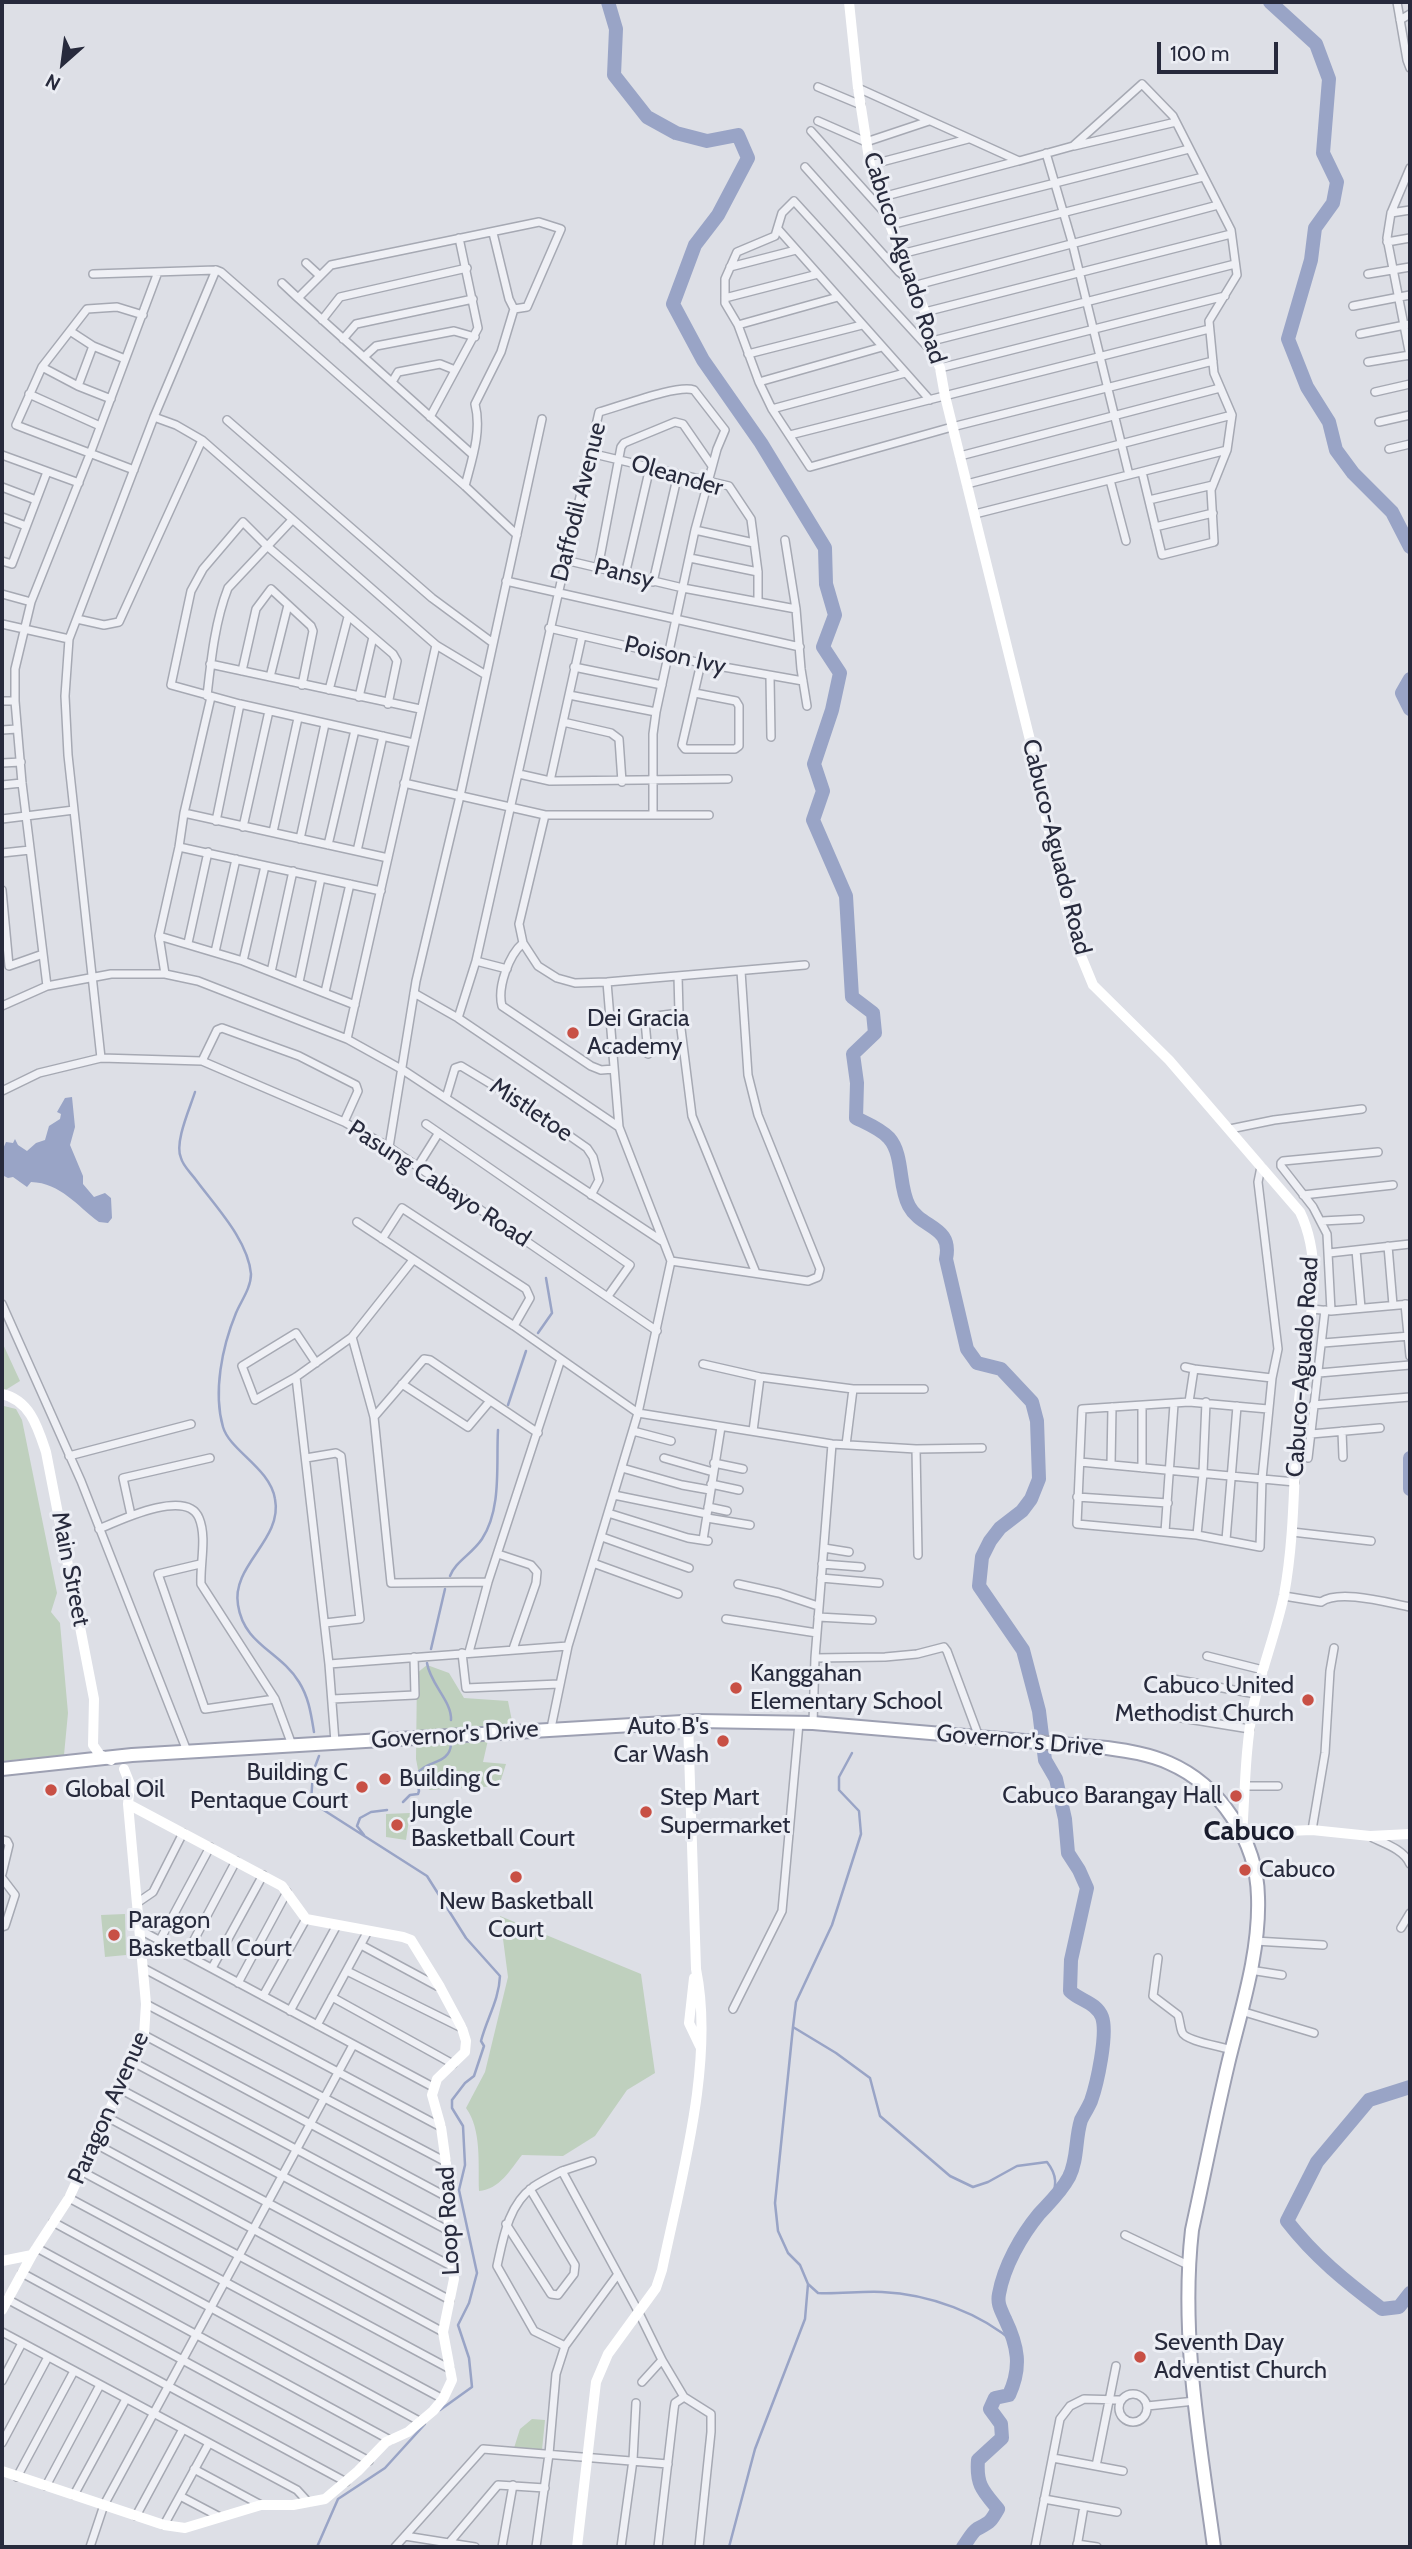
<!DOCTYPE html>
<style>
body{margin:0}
#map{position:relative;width:1412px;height:2549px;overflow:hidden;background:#dddfe6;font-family:Cabin,sans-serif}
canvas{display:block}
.frame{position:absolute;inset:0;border:4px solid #272a3c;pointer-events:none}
.north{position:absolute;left:28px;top:28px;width:70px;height:70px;-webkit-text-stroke:5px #eceef4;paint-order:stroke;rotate:208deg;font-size:19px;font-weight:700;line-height:28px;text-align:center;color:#272a3c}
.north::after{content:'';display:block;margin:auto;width:24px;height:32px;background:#272a3c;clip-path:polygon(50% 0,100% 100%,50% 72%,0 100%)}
.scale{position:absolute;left:1157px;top:42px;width:121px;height:32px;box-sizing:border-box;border:4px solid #272a3c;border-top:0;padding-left:9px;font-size:21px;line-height:24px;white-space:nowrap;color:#272a3c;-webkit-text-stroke:5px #eceef4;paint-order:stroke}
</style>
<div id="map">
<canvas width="1412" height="2549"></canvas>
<div class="frame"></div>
<div class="north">N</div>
<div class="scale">100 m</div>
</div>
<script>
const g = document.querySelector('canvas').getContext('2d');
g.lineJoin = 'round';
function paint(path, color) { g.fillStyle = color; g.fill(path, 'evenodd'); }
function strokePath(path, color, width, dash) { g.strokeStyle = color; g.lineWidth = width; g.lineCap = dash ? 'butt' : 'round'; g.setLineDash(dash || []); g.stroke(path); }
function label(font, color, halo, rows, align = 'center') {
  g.font = font + ' Cabin,sans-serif'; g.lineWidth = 6; g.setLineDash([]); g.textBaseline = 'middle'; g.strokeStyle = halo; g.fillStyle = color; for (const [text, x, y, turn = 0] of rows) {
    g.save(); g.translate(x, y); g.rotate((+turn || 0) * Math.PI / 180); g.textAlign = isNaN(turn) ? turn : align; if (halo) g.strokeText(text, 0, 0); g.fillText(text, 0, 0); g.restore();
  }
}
paint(new Path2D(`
 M2,1342L20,1381L4,1391L2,1390Z
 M4,1406L16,1409L22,1420L57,1593L51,1612L60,1623L68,1713L64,1755L2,1761V1407Z
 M427,1665L449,1673L464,1698L508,1701L512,1721L488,1740L483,1762L506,1764L499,1786L430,1790L421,1785L416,1759L417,1673Z
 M410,1813L406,1840L386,1837V1814Z
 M125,1914L126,1955L105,1957L101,1915Z
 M500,1916L641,1974L655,2073L627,2090L595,2136L563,2156L522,2155C510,2170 500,2189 479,2191C478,2165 482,2130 466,2108L485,2072L508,1977Z
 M532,2419L545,2420L542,2450L514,2448L520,2429Z`), '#bfd0be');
paint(new Path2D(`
 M72,1097L75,1127L70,1145L83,1176V1184L94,1197L105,1193L111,1198L112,1218L108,1223L99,1222C77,1206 61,1183 31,1182L27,1187L13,1177L8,1178L2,1175V1151L6,1142L13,1143L15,1139L18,1145L27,1151L36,1143L45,1140L49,1126L60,1119L61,1114L57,1112L65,1098Z`), '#99a4c6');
strokePath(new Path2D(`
 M195,1092C190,1108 174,1143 181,1158C183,1166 191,1173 196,1180C216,1207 248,1240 251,1274C251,1288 241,1301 236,1313C222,1347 213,1392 223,1427C230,1451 270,1468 275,1499C283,1540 231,1565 238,1605C244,1645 280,1651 299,1682C309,1698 311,1714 314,1732
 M538,1333L552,1313L546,1278
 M508,1405L526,1351
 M450,1576C455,1562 472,1554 482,1539C502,1508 496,1465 498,1430
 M431,1649L445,1589
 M427,1663C430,1684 452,1701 451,1720
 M852,1753L839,1777V1790L859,1811L861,1834L832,1925L796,2002L793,2027L836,2053L870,2078L880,2116L950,2176L973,2187L988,2182L1017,2166L1047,2162C1058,2176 1056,2185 1052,2201
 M319,1756L313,1772L311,1802L427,1876L466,1938L500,1976C499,2000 487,2018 481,2041L484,2046L474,2076L465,2083L452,2100V2108L463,2126L465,2165L459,2190L477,2273L469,2303L458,2325L469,2358L472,2387L440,2410
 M403,1802L410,1795L418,1794L419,1791L416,1775C425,1760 450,1765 451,1744
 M364,1835L357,1826L360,1818L371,1812L387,1810
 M808,2284L818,2293C839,2294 861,2291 882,2292C929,2294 981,2313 1016,2344
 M317,2547L338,2499L385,2468L425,2424
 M729,2547L755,2449L805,2319L808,2284L800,2265L788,2253L778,2231L775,2203L793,2027`), '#99a4c6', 2.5);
strokePath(new Path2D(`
 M608,2L616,29L614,75L647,117L676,133L707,141L738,135L748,158L718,215L695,245L673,304L703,360L761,443L825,548L826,584L835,615L823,647L840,673L832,710L814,764L823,791L813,820L846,896L852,997L873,1013L875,1033L853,1054L857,1083L856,1118C866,1123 881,1129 889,1138C904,1155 898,1186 909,1206C921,1229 953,1225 946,1259L967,1349L977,1363L1001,1369L1032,1402L1037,1421L1039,1479L1031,1499L1022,1511L1000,1528L990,1541L982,1557L979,1586L1023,1650L1039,1711L1045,1760L1056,1779L1065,1819L1068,1853L1079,1870L1087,1888L1071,1960L1070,1991C1080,2001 1096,2002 1102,2017C1108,2034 1097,2084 1091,2101C1088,2108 1084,2114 1081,2120C1075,2139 1078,2159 1069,2177C1061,2192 1050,2202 1039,2214C1021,2236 1004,2266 999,2294C997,2304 1001,2310 1005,2319C1018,2346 1022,2367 1009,2395L995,2398L990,2409L1001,2424L1002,2438L978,2460C976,2485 983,2491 998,2509C990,2523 990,2522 977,2529C972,2532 967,2542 963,2547
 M1270,2L1316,44L1329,79L1323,153L1337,182L1333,203L1315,228L1311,260L1288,339L1307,387L1329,422L1336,450L1353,473L1392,512L1410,547
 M1410,679L1402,693L1410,709
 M1410,1458V1489
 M1410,2087L1369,2100L1317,2162L1287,2221C1314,2256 1346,2282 1382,2309L1399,2307L1410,2293`), '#99a4c6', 14);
const street = new Path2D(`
 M1397,2L1407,60L1410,68
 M1400,20L1410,14
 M818,87L861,105
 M858,88L1019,161L1073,146L1142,84L1173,116L1231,230L1237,275L1209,321L1214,373L1232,415L1227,450L975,514
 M818,121L866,142L929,121
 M811,131L883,211
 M1074,146L1176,122
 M1046,153L1072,242L1129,475
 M870,165L968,139
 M805,167L899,272L911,281
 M1410,168L1391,213L1387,238L1410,356
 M882,197L1018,161
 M1391,213L1410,210
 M890,225L1189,149
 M778,229L930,400
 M1387,242L1410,238
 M901,254L1203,177
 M306,263L319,275
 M730,267L796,250
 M93,274L216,270L221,272L465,486L517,535
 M1368,274L1410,267
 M282,283L298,298
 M913,286L1218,205
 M725,298L818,274
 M1353,306L1410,295
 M925,312L1231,234
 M322,320L340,297L467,268
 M738,325L838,297
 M70,331L93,346L125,359
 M1360,334L1410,324
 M343,339L356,324L473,299
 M932,341L1235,264
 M933,353L794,201L782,213L775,236L737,252L725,279V303L738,325L759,382L772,409L810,467L952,427L1213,361
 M748,354L862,325
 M364,357L376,346L454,331L475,337
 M1368,362L1410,355
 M42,367L78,386L111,399
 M940,368L1225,296
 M392,382L398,372L440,364L455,370
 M759,382L882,347
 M78,386L93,346
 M1375,392L1410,384
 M29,394L100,426
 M772,409L905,373
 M154,417L176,425L202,440L436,645L486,675
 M430,417L478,328L459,238
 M227,420L432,598L493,643
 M1379,422L1410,415
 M790,435L1209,329
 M1389,449L1410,444
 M590,453L729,486L751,519L758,572V602
 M2,455L79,483
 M473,455L298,298L331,265L539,222L561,229L527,307L514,309
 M960,456L1220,388
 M134,470L16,425L42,367L87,309L117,307L143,315
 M1142,472L1162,555L1214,542L1211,490L1227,450
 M1110,480L1126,541
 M967,484L1232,415
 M465,486C472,459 482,431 475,404L501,352L514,309L509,299L493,233
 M2,487L36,500
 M1149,500L1213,485
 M2,517L26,526
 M1155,527L1213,513
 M695,530L754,543
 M785,540L796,609L801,669L807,706
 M690,558L758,572
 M565,560L683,588L796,609
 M2,561L12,564L47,472
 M598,568L621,447L624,443L675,422L683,424L712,466
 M625,575L650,467
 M506,581L800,647
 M653,582L678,474
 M2,594L31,602
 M77,619L104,625L119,622L202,440
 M2,624L69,639
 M549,628L701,663L803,681
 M210,664L420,709
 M574,667L662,685
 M242,671L256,609L271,589L311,626L313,631L302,685
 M270,677L288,605
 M770,677L771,737
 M329,690L348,617
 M695,693L736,701L739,706V746L735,749H685L682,745L701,663
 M569,695L656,712
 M207,696C211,660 215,621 228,588L292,520
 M359,697L373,637
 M2,701H15
 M388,704L397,661L393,654L267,546L243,522L203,569L191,591L171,685L240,704L413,743
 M563,722L611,733L619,739L622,782
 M2,730L17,729
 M2,763L21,762
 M519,774L550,781L728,779
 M550,781L582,636
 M404,783L545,815H653V734L656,712L695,530L717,449L725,430L694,390C677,384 619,407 599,412L476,961L458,1018
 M2,785L22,783
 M184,813L388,858
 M545,815L519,924L523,943L538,966L557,978L575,983L607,982L805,965
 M653,815H709
 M2,819L74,810
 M216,821L240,704
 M243,827L269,711
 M273,832L298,718
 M300,839L325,724
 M328,845L355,730
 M179,847L381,891
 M357,851L383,736
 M2,853L30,850
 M2,890L9,966L43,954
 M159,936L243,961L355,1005
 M188,943L208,852
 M523,943C509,955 497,987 502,1006L591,1066L601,1070L614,1069
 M215,952L236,859
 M243,961L265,866
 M476,961L507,969
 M271,972L293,871
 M165,974L159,936L179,847L184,813L211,697
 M678,976L679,1013L692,1116L756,1273
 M299,982L321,878
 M47,986L22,783L15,701V669L31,602L90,454L158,272
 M325,992L350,884
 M414,993L458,1018L619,1127
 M2,1006L47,986L111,974H165L198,981L347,1039L403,1070L662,1241
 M347,1039L436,645
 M648,1054L645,1021L649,1017L679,1013
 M101,1058L68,755L65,696L69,639L154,417L216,270
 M202,1061L217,1030L222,1028L299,1056L356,1085L358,1091L344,1122
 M2,1091L39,1073L101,1058L202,1061L344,1122L389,1147L657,1331
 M446,1098L455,1068L461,1066L524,1104L587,1148L593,1157L599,1180L591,1195
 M426,1124L630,1265L608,1296
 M1230,1129L1274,1120L1362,1109
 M389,1147L416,981L460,796L542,419
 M418,1166L438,1134
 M1303,1195L1393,1185
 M1322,1221L1360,1219
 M357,1222L514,1326L638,1413L832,1444L916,1449L982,1448
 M382,1239L402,1208L526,1289L530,1298L514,1326
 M1388,1246L1393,1305
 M1356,1250L1361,1308
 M1329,1253L1410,1244
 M671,1261L808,1281L818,1277L820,1269L758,1115L748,1075L741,971
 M2,1304L81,1481L187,1751
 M1405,1304L1410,1356
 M1312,1309L1331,1311L1327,1234L1313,1207L1281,1166V1163L1283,1161L1378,1152
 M1331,1311L1410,1304
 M352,1337L374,1417L391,1583L488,1582
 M1323,1343L1410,1336
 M316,1363L296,1333L242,1366L255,1400L296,1377L352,1337L413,1260
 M703,1364L760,1377L853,1389H924
 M1185,1367L1194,1369L1189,1402L1082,1409L1077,1524L1197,1535L1260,1547L1262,1479L1272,1378
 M1194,1369L1272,1378L1278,1349L1258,1182L1261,1167
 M1319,1373L1410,1365
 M296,1377L329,1664L335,1742
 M402,1384L468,1427L490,1401
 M1189,1402L1268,1409
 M1313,1405L1410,1397
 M374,1417L424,1359L430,1360L538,1433
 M633,1431L671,1441
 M753,1431L760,1377
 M1342,1431L1343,1457
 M1311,1434L1380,1428
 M846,1445L853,1389
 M916,1449L918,1555
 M69,1456L191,1424
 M306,1458L336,1453L341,1456L360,1619L325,1623
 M664,1458L713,1472
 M1308,1458L1325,1310
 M1080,1462L1295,1482
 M714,1463L743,1469
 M1111,1465L1112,1407
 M622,1468L682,1485L710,1490
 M1142,1468V1406
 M711,1484L739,1490
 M614,1495L707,1514
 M1077,1497L1168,1503
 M708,1507L727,1511
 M608,1513L688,1538L708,1541
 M131,1515L123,1478L210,1458
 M707,1518L750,1525
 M99,1529C120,1520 187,1488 199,1518C207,1537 200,1563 201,1584L275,1699L205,1709L158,1574L200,1564
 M1165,1532L1174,1404
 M1292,1532L1371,1541
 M1197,1535L1203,1473L1206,1402
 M602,1537L689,1568
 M703,1540L721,1427
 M1226,1540L1237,1406
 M824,1548L849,1552
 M498,1554L531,1565L537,1572L536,1583L513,1649
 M593,1563L678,1594
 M822,1564L861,1567
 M821,1578L879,1583
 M738,1584L779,1593L818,1606
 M1284,1596L1321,1602C1340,1589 1388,1603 1410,1607
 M818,1617L872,1620
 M726,1619L817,1633
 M469,1652L488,1582L561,1359
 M462,1653L466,1688L559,1684
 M1207,1656L1263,1670
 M815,1658L885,1657L917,1654L944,1647L947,1651L979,1737
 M329,1664L568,1646
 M1173,1679L1256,1694
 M275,1699L292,1745
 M332,1699L415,1695L414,1657
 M1151,1713L1250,1729
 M813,1723L815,1658L832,1444
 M551,1728L568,1646L638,1413L671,1261L619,1127L607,982
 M1245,1786H1278
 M1312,1830L1325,1753L1330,1671L1334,1648
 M1373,1838C1386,1844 1404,1850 1410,1864
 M2,1840L7,1841L9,1845L2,1874
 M2,1878L15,1895L5,1926L2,1927
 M137,1903L153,1892L183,1833
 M1401,1928L1410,1913
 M140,1930L433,2087
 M160,1940L210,1847
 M1255,1941L1323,1945
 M361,1945L437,1986
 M186,1955L236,1861
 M1158,1958L1153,1996L1178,2015C1180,2021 1180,2027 1182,2032C1185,2041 1220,2046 1231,2050
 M143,1968L441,2127
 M212,1968L263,1875
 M1250,1970L1282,1975
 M347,1971L462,2028
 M238,1983L287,1892
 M263,1996L306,1919
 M332,1997L453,2064
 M146,2004L446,2162
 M733,2009L782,1911L799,1723
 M290,2011L337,1925
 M1241,2011L1314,2033
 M317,2025L368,1931
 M144,2035L447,2197
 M133,2062L449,2231
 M120,2089L453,2267
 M107,2117L450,2300
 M94,2143L443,2332
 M81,2171L450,2369
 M562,2171L592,2161
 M69,2198L443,2399
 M53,2222L421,2422
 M506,2224L551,2294L558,2295L574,2274L575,2265L530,2189
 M1125,2235L1188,2265
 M37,2248L390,2440
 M22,2273L369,2461
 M7,2299L346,2482
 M2,2332L297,2490L308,2502
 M565,2346L534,2331L497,2266C503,2239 508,2205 533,2187C542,2181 552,2176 562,2171L638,2311L662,2360L684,2397L711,2414V2432L699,2547
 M2,2381L22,2343
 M642,2382L662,2360
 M1119 2408a14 14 0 1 1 28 0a14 14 0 1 1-28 0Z
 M1147,2406L1195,2401
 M2,2443L48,2357
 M1053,2458L1123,2471
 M1096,2466L1116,2366
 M194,2469L261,2505
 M17,2477L74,2371
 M46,2486L100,2385
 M74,2495L126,2399
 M180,2496L218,2516
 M1044,2499L1117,2512
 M136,2516L183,2429
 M164,2525L209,2443
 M405,2536L449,2543L498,2485L545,2488
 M449,2543L475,2547
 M1077,2544L1097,2547
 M90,2547L104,2505L353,2045
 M395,2547L483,2449L668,2464
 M502,2547L513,2485
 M536,2547L549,2454L556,2374L565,2346L618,2274
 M621,2547L633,2460L636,2403
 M658,2547L674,2409L675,2403L684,2397
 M1035,2547L1060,2419L1070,2406L1084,2399L1121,2400
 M1077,2547L1084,2506`);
const primary = new Path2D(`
 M2,1769L132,1755L699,1721L813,1723L1107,1748C1128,1751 1149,1754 1169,1763C1220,1785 1257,1841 1258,1897C1260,1953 1241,2010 1228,2064C1215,2119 1204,2175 1192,2230C1180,2336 1200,2443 1214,2547`);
strokePath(street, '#a6a9b3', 10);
strokePath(primary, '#9da0b2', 16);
strokePath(street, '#eff0f5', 7);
strokePath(new Path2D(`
 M849,2L858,88L870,165L890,225L925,312L934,353L940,368L945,396L1030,740L1058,875L1074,939L1093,985L1169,1060L1300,1212C1328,1270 1305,1338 1299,1400C1293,1465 1296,1531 1284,1595C1276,1633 1261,1670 1253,1708C1245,1749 1245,1793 1242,1835
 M2,1394C30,1400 38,1428 46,1452L94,1699L93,1745L100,1755L111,1760
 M1245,1839L1288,1831L1312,1830L1370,1836L1410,1834
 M694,1978L689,2023L700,2046
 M2,2261L32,2255
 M2,2310L32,2255L69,2198L144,2035L146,2004L128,1804L130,1784L124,1769
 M2,2471L164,2525L185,2528L261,2505H293L325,2499L358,2471L386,2442L408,2432L433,2411L443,2399L452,2380L443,2332L454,2279L449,2231L446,2163L441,2127L432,2095L437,2079L465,2052L466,2041L462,2028L440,1987L411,1940L403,1937L306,1919L282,1886L128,1804
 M577,2547L596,2382L608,2354L656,2288L662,2270C681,2178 715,2061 696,1969L688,1721`), '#fff', 10);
strokePath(primary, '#fff', 12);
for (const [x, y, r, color] of [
 [573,1033,7,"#c85045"],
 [736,1688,7,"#c85045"],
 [1308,1700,7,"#c85045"],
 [723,1741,7,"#c85045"],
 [385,1779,7,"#c85045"],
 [362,1787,7,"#c85045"],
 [51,1790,7,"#c85045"],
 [1236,1796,7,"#c85045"],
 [646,1812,7,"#c85045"],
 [397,1825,7,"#c85045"],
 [1245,1870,7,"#c85045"],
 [516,1877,7,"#c85045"],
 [114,1935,7,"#c85045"],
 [1140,2357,7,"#c85045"]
]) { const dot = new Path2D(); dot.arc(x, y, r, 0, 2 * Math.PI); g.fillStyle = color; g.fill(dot); strokePath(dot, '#eceef4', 2.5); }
label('24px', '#272a3c', '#eceef4', [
 ["Cabuco-Aguado Road",904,258,72],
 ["Oleander",677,476,16],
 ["Daffodil Avenue",579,502,-76],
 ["Pansy",624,574,14],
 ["Poison Ivy",675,656,13],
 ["Cabuco-Aguado Road",1056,847,76],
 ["Mistletoe",531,1110,34],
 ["Pasung Cabayo Road",439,1184,33],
 ["Cabuco-Aguado Road",1303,1367,-86],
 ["Main Street",70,1569,79],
 ["Governor's Drive",455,1735,-4],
 ["Governor's Drive",1020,1741,5],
 ["Paragon Avenue",109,2108,-66],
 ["Loop Road",449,2221,-93]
]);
label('24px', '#272a3c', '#eceef4', [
 ["Dei Gracia",587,1019],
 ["Academy",587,1047],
 ["Kanggahan",750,1674],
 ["Elementary School",750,1702],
 ["Cabuco United",1294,1686,"right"],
 ["Methodist Church",1294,1714,"right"],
 ["Auto B's",709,1727,"right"],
 ["Car Wash",709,1755,"right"],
 ["Building C",348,1773,"right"],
 ["Pentaque Court",348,1801,"right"],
 ["Building C",399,1779],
 ["Global Oil",65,1790],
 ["Cabuco Barangay Hall",1222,1796,"right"],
 ["Step Mart",660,1798],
 ["Supermarket",660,1826],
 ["Jungle",411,1811],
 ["Basketball Court",411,1839],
 ["Cabuco",1259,1870],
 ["New Basketball",516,1902,"center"],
 ["Court",516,1930,"center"],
 ["Paragon",128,1921],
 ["Basketball Court",128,1949],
 ["Seventh Day",1154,2343],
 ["Adventist Church",1154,2371]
], 'left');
label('bold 28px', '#191c2d', '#eceef4', [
 ["Cabuco",1249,1832]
]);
</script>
